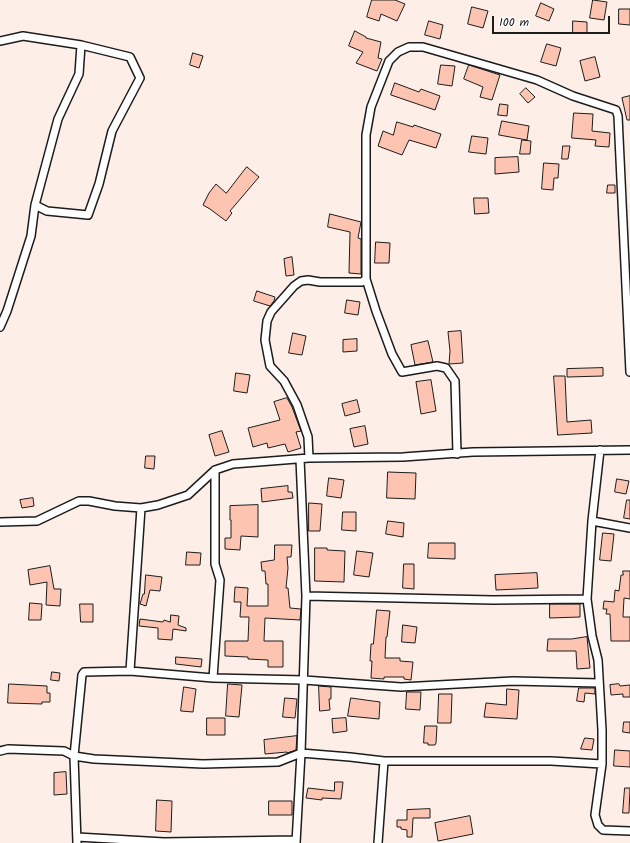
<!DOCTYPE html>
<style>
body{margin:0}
#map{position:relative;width:630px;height:843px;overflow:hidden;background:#feeee8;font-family:Kalam,sans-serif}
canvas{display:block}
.scale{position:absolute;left:492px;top:16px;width:118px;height:18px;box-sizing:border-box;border:2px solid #1c1c1c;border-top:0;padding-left:5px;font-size:12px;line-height:14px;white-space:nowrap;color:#1c1c1c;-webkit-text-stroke:3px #fff;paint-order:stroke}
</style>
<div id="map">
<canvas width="630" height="843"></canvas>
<div class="scale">100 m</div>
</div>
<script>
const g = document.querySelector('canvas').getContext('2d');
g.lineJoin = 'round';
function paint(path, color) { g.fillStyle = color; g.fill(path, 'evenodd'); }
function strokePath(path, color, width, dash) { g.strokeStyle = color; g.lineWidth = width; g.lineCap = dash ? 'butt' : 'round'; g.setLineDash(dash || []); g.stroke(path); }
const building = new Path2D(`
 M372,0H395L405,4L397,21L381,14L379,21L367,17Z
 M593,0L607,2L604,20L590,18Z
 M541,3L554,9L549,21L536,16Z
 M472,7L488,11L483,28L468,24Z
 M619,9H630V25L619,24Z
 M429,21L443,25L440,39L425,35Z
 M573,21L587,22V33H573Z
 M355,31L366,37V38L381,42L378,58L382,59L377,71L356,63L363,52L349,46Z
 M547,44L561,48L556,66L541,62Z
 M193,53L203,56L199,68L190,65Z
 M595,57L600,77L585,81L580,61Z
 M441,65L455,66L452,86L438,84Z
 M469,65L500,75L492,100L480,97L483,87L464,79Z
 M395,83L419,92L421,89L440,96L435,110L391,95Z
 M526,88L535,97L528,103L520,94Z
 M630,96V120H627L622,98Z
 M500,104L508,105L507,116L498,115Z
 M574,113L593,114L592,131L610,133L609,147L595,146L596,140L572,138Z
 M502,121L529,126L527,140L499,135Z
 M397,122L413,127L414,125L441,134L436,148L409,140L402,155L378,146L383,131L393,135Z
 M472,136L488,138L486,154L469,152Z
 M522,140L531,141L530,154H520Z
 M563,146H570L568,159H562Z
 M518,157L519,172L495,174V158Z
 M544,163L559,164L558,178H554L553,190L542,189Z
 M247,167L259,177L230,211L232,213L226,221L210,209L203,205L209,193L216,184L226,193Z
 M608,185H615V193H607Z
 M474,198H488L489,213L475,214Z
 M330,214L361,222L358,238L361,239V274L349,273L350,232L328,227Z
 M376,242L390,243L389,263H375Z
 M292,257L294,275L286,276L284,259Z
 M257,291L275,297L274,301L270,306L254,301Z
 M347,300L360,302L358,315L345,313Z
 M461,331L463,363L449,364L450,351L448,332Z
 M293,333L306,336L302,355L289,353Z
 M357,339V351L343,352V340Z
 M428,341L433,362L415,365L411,345Z
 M603,368V376L567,377V369Z
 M236,373L250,375L247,393L234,391Z
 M554,376H565L567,422L591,420L592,433L558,435Z
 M431,380L436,411L421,414L416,382Z
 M287,398L292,407L301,431L296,432L301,448L288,452L285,444L268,448L267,443L253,447L248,428L280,420L274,402Z
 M357,400L360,412L345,416L342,404Z
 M365,426L368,444L354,447L350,429Z
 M222,431L229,452L215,456L209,435Z
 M146,456H155L154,469L145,468Z
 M388,472L416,473L415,499L387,498Z
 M329,478L344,480L341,498L327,496Z
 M617,479L629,481L626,494L615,492Z
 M288,486V492H292L293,498L262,502L261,489Z
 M33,498L34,506L22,508L20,500Z
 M627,500H630V519L624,518Z
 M309,503L322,504L320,531H309Z
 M258,505V537L241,536L240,550L225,549V538H231V520H230V506Z
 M343,512H356V531L342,530Z
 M388,521L404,523L403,537L386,534Z
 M603,533L614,534L611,561L600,560Z
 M429,543H455V559L428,558Z
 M275,545H292L291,557H287L288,568L286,588H288L290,608L301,609L300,620L265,618L264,641H283V667H268V660L248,659V657L225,656V641H248L249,617H240L241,602H234L235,587L248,588L247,606H268V584H266L265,571H262L261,562L274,560Z
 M315,548H327V550L345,551L344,582L315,581Z
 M357,551L373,553L369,577L354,575Z
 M187,552L201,553L200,565H186Z
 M404,564H414V589L403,588Z
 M50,566L54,589H61L60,606L46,605L47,582L30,585L28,570Z
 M623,571H630V599L624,598L623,617H630V641H611L610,614H606L607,609H603L604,601L614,602L615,590L619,591L621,575H623Z
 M537,573L538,588L496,590L495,575Z
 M146,575L162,577L160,591L150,590L146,606L140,604L143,594H144Z
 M30,603L42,604L41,620H29Z
 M80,604H93V622H81Z
 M550,604H580V617L550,618Z
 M377,610L390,611L387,637H386L385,658H400V661L413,662L411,680L404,679V677H384V679L371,678L372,661H370L371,644H373Z
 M171,615L179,616L178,625L186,628V631L173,629L172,640L158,639V628L139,626L140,619L163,622L164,620L170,622Z
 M403,625L417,627L415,643L402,642Z
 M587,637L590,668L577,669L576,651H547L548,639H571Z
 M176,657L202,659L201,667L176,664Z
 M52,672L60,673L59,681L51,680Z
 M9,684L47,686V693H50V702H42V704L8,703Z
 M228,684L242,685L239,717L226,716Z
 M619,684L620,686L630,685V697H623V694L611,695L610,685Z
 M319,686L331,687V699H329L330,710L320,711Z
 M184,687L196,689L193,712L181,711Z
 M579,688H595V694L585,693L584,702L577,701Z
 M507,689L519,690L517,719L484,717L486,703L506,705Z
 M407,692H421L420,710L406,709Z
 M439,694H452L451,723H438Z
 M285,698L297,699L295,718L283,717Z
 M351,698L380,702L379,719L348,716Z
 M207,718H225V735H207Z
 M346,718L347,731L333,733L332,719Z
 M624,722H630V733L623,732Z
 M425,726H437L436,743L435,745H428V743H424Z
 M297,736L296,750L287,753V752L265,754L264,740Z
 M585,738L594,739L592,750L581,749Z
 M615,750L630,751V767L614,766Z
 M66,772L67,794L54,795V773Z
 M335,782H343L341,799L322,798V800L306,798L308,788L334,791Z
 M625,788H630L629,813H623Z
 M157,800L172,801L171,832L156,831Z
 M269,801H292V815H269Z
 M430,809V818H413L412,837H407V830L401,829V827H397V820H407V810Z
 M470,816L473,834L438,841L435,823Z`);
paint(building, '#fdc5b1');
strokePath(building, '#1c1c1c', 1);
const minor = new Path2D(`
 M0,41L23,36L81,45L79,74L58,119L35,205L31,236L7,311L0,327
 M35,205L47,211L88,215L99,184L112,131L140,78L130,57L81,45
 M600,450L592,521L587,599L592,636L598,660L602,730V764L595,815L598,825L603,830L630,831
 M457,454L455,381L446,368L437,366L402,372L392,354L376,311L366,279V135L371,107L389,61L398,52L409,47H423L537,80L573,96L616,110L618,116L630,372
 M309,458L308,437L297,405L284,381L270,366L265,340L267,321L271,312L294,286L301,281L308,280L320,282H362L366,279
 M592,521L630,528
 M0,522L37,521L79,501H89L115,506L141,508L158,505L188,495L215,470L233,464L309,458L403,457L473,452L630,450
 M306,596L493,600L587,599
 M130,671L141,508
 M213,678L220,580L215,564V470
 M0,751L8,749L64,751L74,756L94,759L203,764L278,762L301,753L350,757L384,761H551L602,764
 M77,837L164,842L296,840
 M77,843L74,756L82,675L84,672L130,671L213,678L304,680L401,687L513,681L599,683
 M296,843L301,753L306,596L300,459
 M378,843L384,761`);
strokePath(minor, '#1c1c1c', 10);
strokePath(minor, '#fff', 7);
</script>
